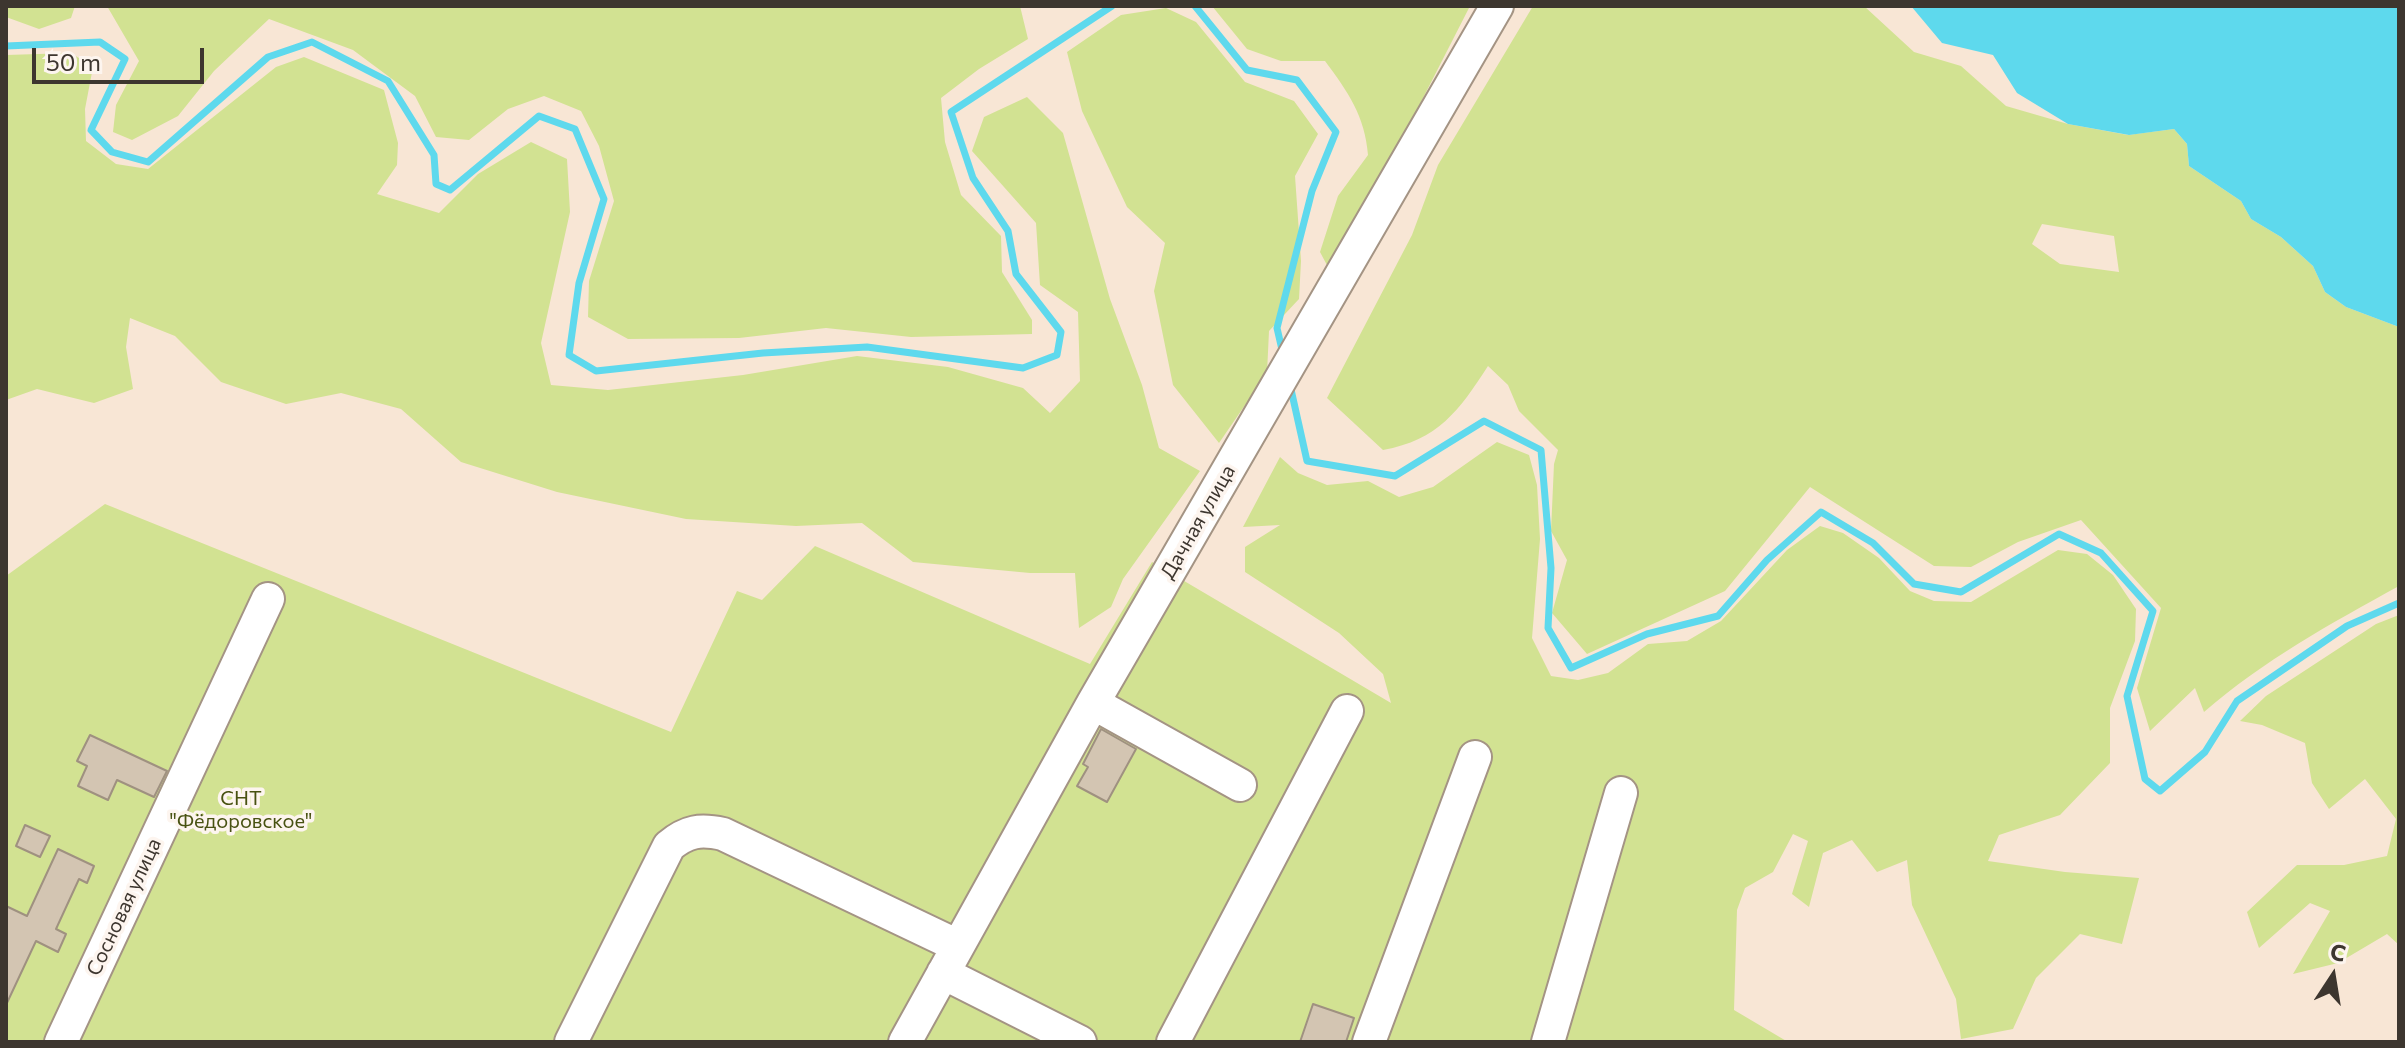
<!DOCTYPE html>
<meta charset="utf-8">
<style>
body{margin:0}
#map{position:relative;width:2405px;height:1048px;overflow:hidden;background:#f8e6d5;font-family:Commissioner,sans-serif}
canvas{display:block}
.frame{position:absolute;inset:0;border:8px solid #3d362f;pointer-events:none}
.north{position:absolute;left:2293px;top:936px;width:80px;height:80px;-webkit-text-stroke:6px #fdf5ef;paint-order:stroke;rotate:12deg;font-size:22px;font-weight:700;line-height:32px;text-align:center;color:#3d362f}
.north::after{content:'';display:block;margin:auto;width:28px;height:36px;background:#3d362f;clip-path:polygon(50% 0,100% 100%,50% 72%,0 100%)}
.scale{position:absolute;left:32px;top:48px;width:172px;height:36px;box-sizing:border-box;border:4px solid #3d362f;border-top:0;padding-left:10px;font-size:24px;line-height:28px;white-space:nowrap;color:#3d362f;-webkit-text-stroke:6px #fdf5ef;paint-order:stroke}
</style>
<div id="map">
<canvas width="2405" height="1048"></canvas>
<div class="frame"></div>
<div class="north">С</div>
<div class="scale">50 m</div>
</div>
<script>
const g = document.querySelector('canvas').getContext('2d');
g.lineJoin = 'round';
function paint(path, color) { g.fillStyle = color; g.fill(path, 'evenodd'); }
function strokePath(path, color, width, dash) { g.strokeStyle = color; g.lineWidth = width; g.lineCap = dash ? 'butt' : 'round'; g.setLineDash(dash || []); g.stroke(path); }
function label(font, color, halo, rows, align = 'center') {
  g.font = font + ' Commissioner,sans-serif'; g.lineWidth = 7; g.setLineDash([]); g.textBaseline = 'middle'; g.strokeStyle = halo; g.fillStyle = color; for (const [text, x, y, turn = 0] of rows) {
    g.save(); g.translate(x, y); g.rotate((+turn || 0) * Math.PI / 180); g.textAlign = isNaN(turn) ? turn : align; if (halo) g.strokeText(text, 0, 0); g.fillText(text, 0, 0); g.restore();
  }
}
paint(new Path2D(`
 M6,6H75L71,18L39,29L6,17Z
 M107,6H1020L1028,39L979,69L941,98L945,142L961,195L1001,236L1002,272L1032,320V334L911,337L826,328L739,338L628,339L588,317L589,281L614,201L599,146L581,111L544,96L508,109L469,140L436,137L415,96L353,50L269,19L214,71L178,116L132,140L113,132L116,105L139,61Z
 M1212,6H1470L1400,143L1328,267L1320,252L1338,196L1368,155C1365,116 1348,92 1325,61H1281L1247,49Z
 M1533,6H1864L1914,52L1961,66L2006,106L2068,124L2128,135L2174,129L2187,144L2189,166L2241,201L2251,219L2281,237L2313,266L2325,292L2346,307L2399,327V586C2330,624 2264,660 2204,712L2195,688L2150,731L2137,688L2161,608L2081,520L2018,542L1971,567L1934,566L1810,487L1725,591L1587,654L1552,613L1567,560L1551,531L1554,464L1558,450L1519,411L1508,385L1488,366C1459,411 1438,440 1383,450L1327,398L1412,235L1438,165ZM2042,224L2114,236L2119,272L2060,264L2032,244Z
 M1166,8L1196,22L1245,82L1294,101L1318,134L1295,176L1301,261L1299,299L1269,331L1267,373L1219,443L1173,385L1154,291L1165,243L1127,207L1082,111L1067,52L1121,15Z
 M71,53L93,67L85,109L86,141L116,164L148,169L276,67L304,57L384,90L398,143L397,165L377,194L439,213L478,174L531,142L567,159L570,212L541,343L551,385L608,390L743,375L857,356L948,367L1023,388L1050,413L1080,381L1078,312L1040,285L1036,223L972,151L984,117L1027,97L1063,133L1110,299L1142,385L1159,448L1200,471L1123,579L1111,607L1079,628L1075,573H1030L913,562L862,523L796,526L686,519L557,492L461,462L401,409L341,393L286,404L221,382L175,336L130,318L126,347L133,389L94,403L37,389L6,400V55Z
 M1497,442L1529,455L1537,485L1540,539L1532,638L1551,676L1578,680L1608,673L1648,644L1687,641L1721,621L1787,550L1820,526L1843,533L1879,558L1910,591L1934,601L1971,602L2058,550L2087,554L2113,575L2136,609L2135,641L2110,708V763L2060,815L1999,835L1988,861L2065,872L2139,878L2122,944L2080,934L2036,978L2013,1029L1961,1039L1956,999L1912,905L1907,860L1877,872L1852,840L1823,853L1809,907L1792,894L1808,841L1793,834L1773,872L1745,888L1737,910L1734,1010L1788,1042H6V576L105,504L671,732L737,591L762,600L815,546L1090,664L1152,562L1391,703L1383,674L1339,633L1245,572V547L1280,525L1243,527L1280,457L1298,473L1327,485L1368,481L1399,497L1433,487Z
 M2399,615V945L2387,934L2338,963L2293,974L2330,911L2310,903L2259,948L2247,912L2297,865H2344L2387,856L2396,819L2365,779L2329,809L2312,783L2305,743L2262,725L2240,721L2266,696L2376,624Z`), '#d2e292');
paint(new Path2D(`
 M1911,6H2399V327L2346,307L2325,292L2313,266L2281,237L2251,219L2241,201L2189,166L2187,144L2174,129L2129,135L2068,124L2017,93L1993,55L1942,43Z`), '#5ed9ed');
strokePath(new Path2D(`
 M1195,6L1247,70L1297,80L1336,132L1312,191L1277,328L1283,354
 M6,46L100,42L125,59L91,130L112,152L148,162L268,57L312,42L388,81L434,155L436,184L450,190L539,116L575,129L604,199L579,283L569,355L596,371L763,353L867,347L1023,368L1057,355L1061,332L1016,274L1008,231L973,178L951,112L1112,6
 M1290,385L1307,461L1395,476L1484,421L1541,450L1551,568L1548,628L1571,668L1647,634L1718,616L1767,560L1821,512L1873,543L1914,584L1961,592L2059,534L2101,553L2153,611L2127,696L2145,779L2160,791L2205,752L2237,701L2347,626L2399,603`), '#5ed9ed', 7);
const building = new Path2D(`
 M1101,729L1136,749L1107,802L1077,786L1088,767L1083,764Z
 M90,735L167,771L154,797L117,780L108,800L78,786L87,766L77,761Z
 M25,825L50,836L40,857L16,846Z
 M58,849L94,866L87,883L79,879L56,929L66,934L58,952L36,941L6,1005V906L27,916Z
 M1313,1004L1354,1018L1346,1042H1300Z`);
paint(building, '#d3c5b2');
strokePath(building, '#9f9180', 2);
const minor = new Path2D(`
 M1093,703L1240,785
 M943,973L1080,1042
 M61,1042L268,599
 M571,1042L669,846C687,831 700,829 723,834L958,946
 M905,1042L1093,703L1497,6
 M1173,1042L1347,711
 M1369,1042L1475,757
 M1548,1042L1621,793`);
strokePath(minor, '#a49484', 36);
strokePath(minor, '#fff', 32);
label('20px', '#3d362f', '#fdf5ef', [
 ["Дачная улица",1198,522,-60],
 ["Сосновая улица",124,907,-65]
]);
label('20px', '#485212', '#fdf5ef', [
 ["СНТ",241,798],
 ["\"Фёдоровское\"",241,821]
]);
</script>
